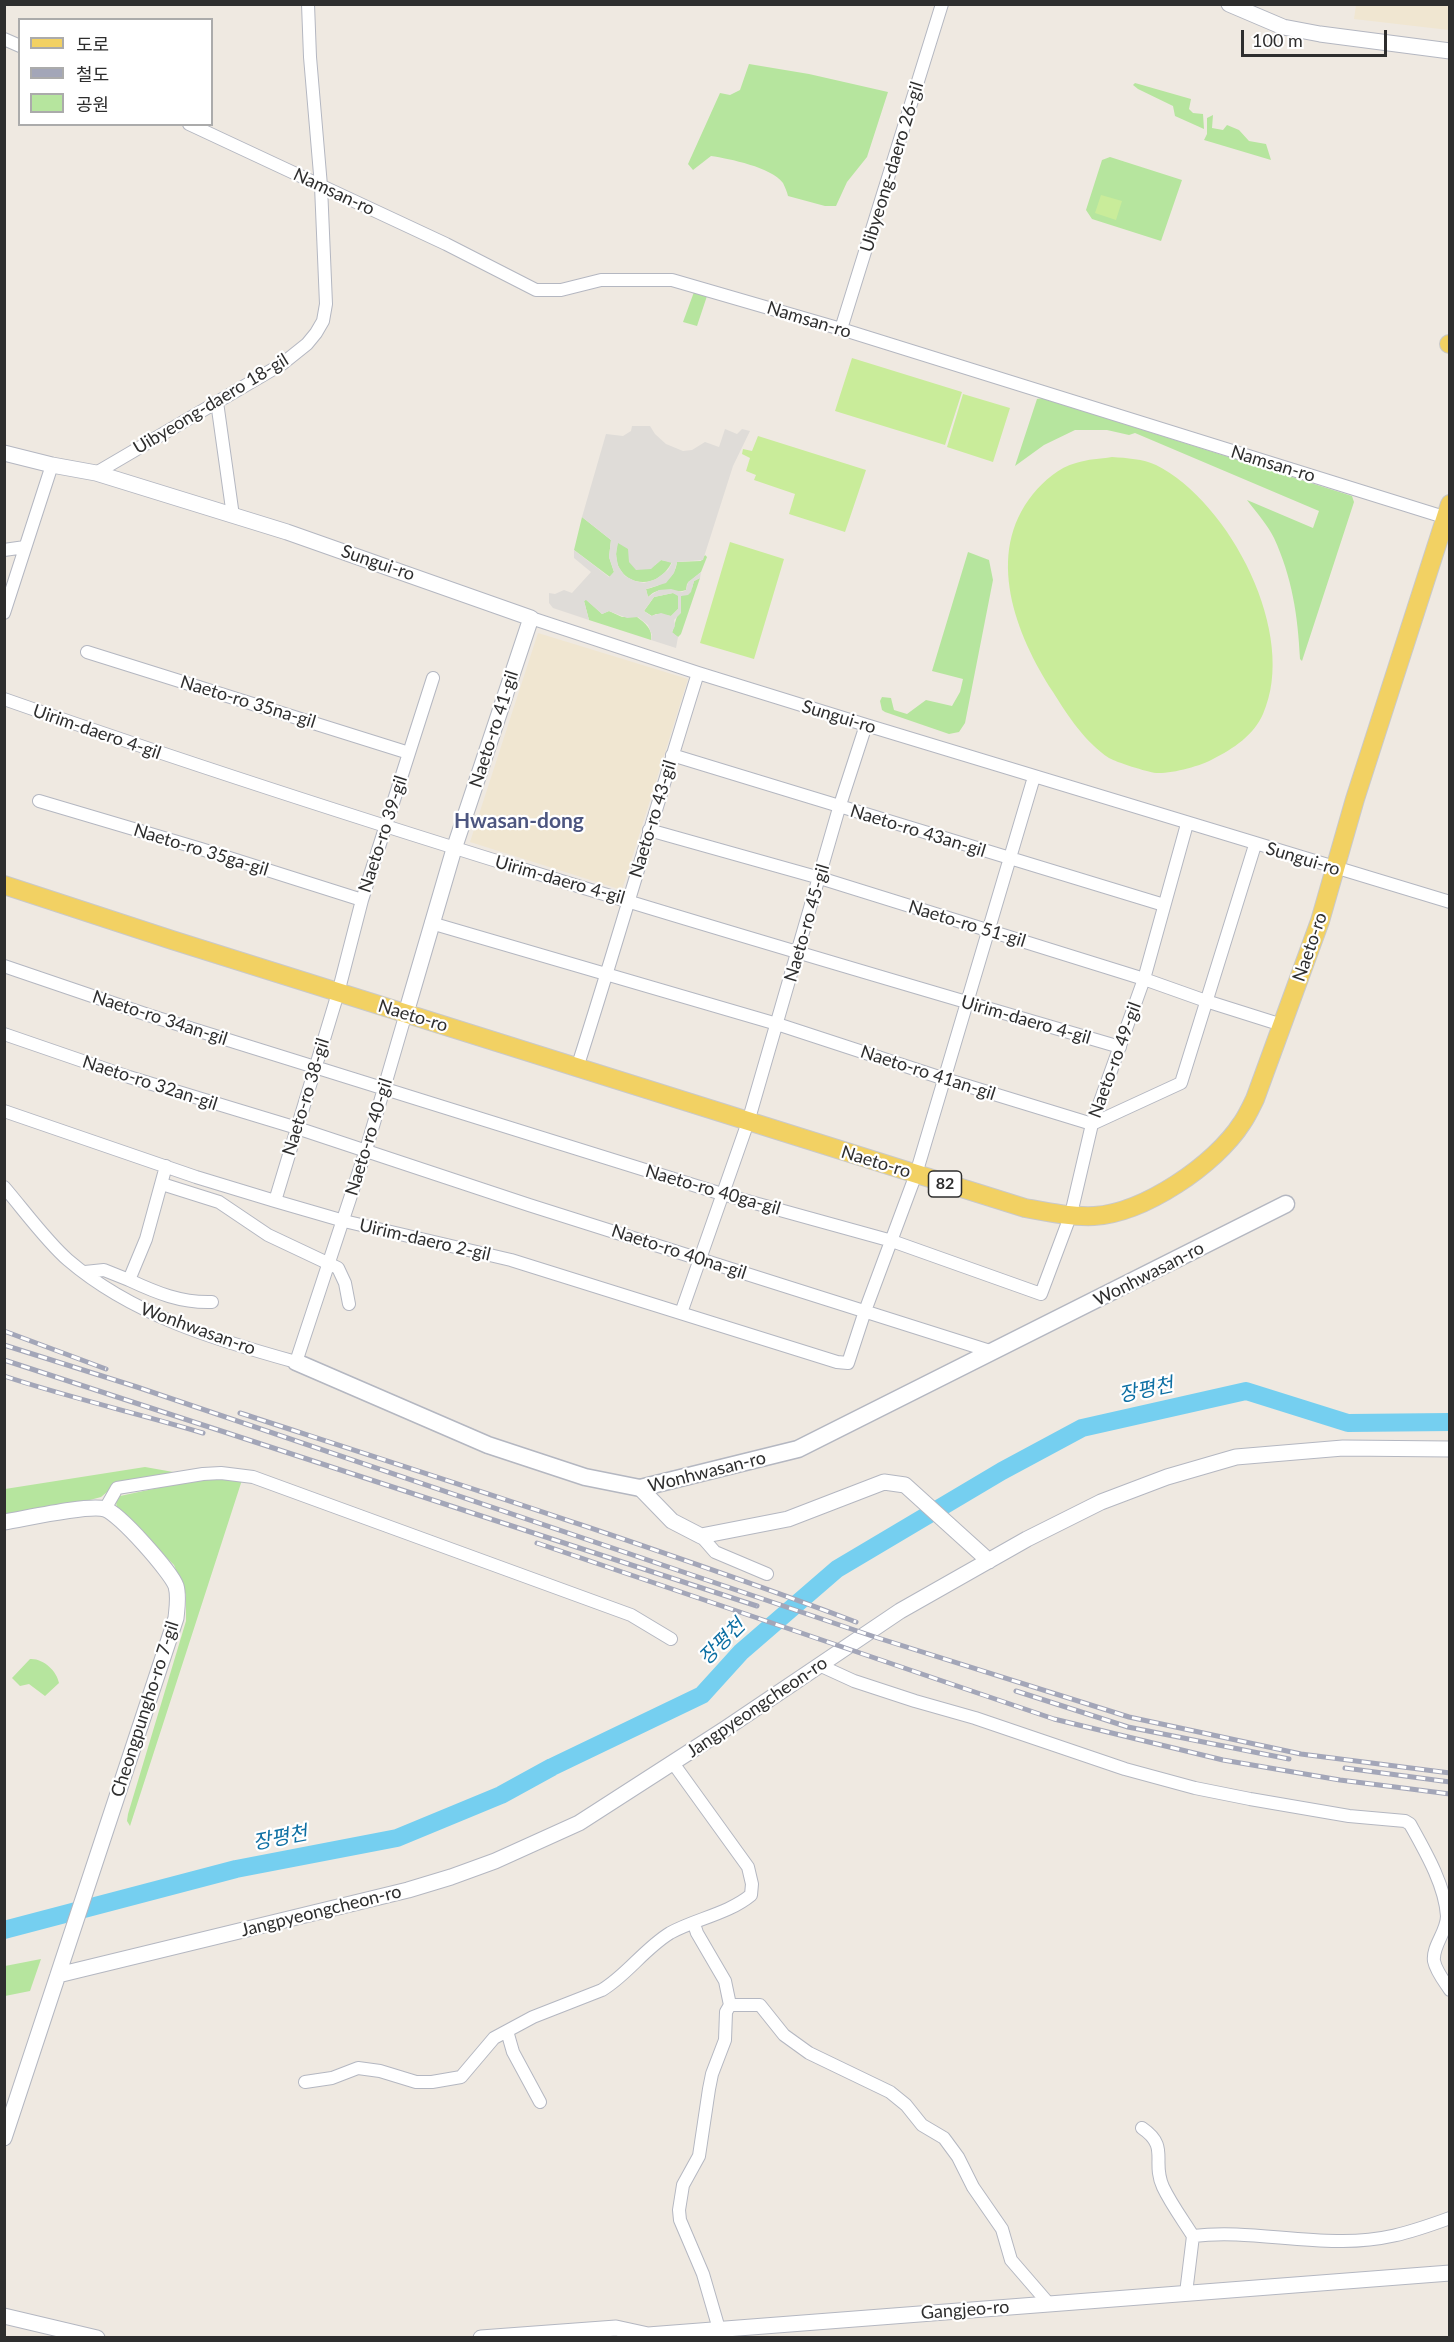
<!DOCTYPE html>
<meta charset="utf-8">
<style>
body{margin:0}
#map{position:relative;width:1454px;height:2342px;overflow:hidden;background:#efe9e1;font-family:Lato,"Noto Sans KR",sans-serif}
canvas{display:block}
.frame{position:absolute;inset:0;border:6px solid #2e2e2e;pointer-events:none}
.legend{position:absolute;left:18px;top:18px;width:195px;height:108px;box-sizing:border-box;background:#fff;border:2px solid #ababab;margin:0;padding:8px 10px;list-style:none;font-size:18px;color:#2e2e2e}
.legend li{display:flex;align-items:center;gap:12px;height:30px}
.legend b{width:30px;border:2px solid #ababab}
.scale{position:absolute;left:1241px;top:30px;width:146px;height:27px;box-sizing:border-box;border:3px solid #2e2e2e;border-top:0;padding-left:8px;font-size:18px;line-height:21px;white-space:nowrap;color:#2e2e2e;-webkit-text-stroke:4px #fff;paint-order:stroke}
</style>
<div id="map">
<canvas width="1454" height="2342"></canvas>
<div class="frame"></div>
<ul class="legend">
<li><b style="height:8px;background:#f2d163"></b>도로</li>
<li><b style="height:8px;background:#a3a6b8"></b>철도</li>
<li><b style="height:16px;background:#b6e59e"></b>공원</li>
</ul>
<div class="scale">100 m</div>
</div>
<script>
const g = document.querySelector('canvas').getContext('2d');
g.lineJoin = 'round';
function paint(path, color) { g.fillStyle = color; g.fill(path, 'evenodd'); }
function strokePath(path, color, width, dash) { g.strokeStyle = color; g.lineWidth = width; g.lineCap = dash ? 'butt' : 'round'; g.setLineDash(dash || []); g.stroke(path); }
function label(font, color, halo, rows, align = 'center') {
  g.font = font + ' Lato,"Noto Sans KR",sans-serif'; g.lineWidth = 4.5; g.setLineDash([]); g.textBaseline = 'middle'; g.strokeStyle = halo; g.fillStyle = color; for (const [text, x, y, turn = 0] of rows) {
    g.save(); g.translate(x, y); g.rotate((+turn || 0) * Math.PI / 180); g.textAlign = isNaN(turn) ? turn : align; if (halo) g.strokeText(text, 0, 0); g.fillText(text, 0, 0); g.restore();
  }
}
paint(new Path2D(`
 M1356,5H1449V30L1354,19Z
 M538,633L688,679L622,890L470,842Z`), '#f0e6d1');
paint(new Path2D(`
 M749,64L809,74L888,92L867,157L847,182L836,206H825L788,196C787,192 785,187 783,183C771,167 730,159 711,156L693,170L688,164L720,93L730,95L740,90Z
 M1135,83L1191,99L1189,109L1193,113L1203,114L1204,129L1175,116L1173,106L1138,89L1133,85Z
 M1213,115L1212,128L1223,130L1227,125L1239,130L1249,141L1266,144L1271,160L1204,140L1207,134V118Z
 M1110,157L1182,180L1161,241L1092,219L1086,210L1102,160Z
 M694,292L707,296L697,326L683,322Z
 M1042,398L1352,496L1354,502L1302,661L1300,659C1298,616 1292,577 1274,538C1267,524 1256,512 1247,500L1313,528L1319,511L1135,433L1129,435L1107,430H1075L1044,445L1015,466L1037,399Z
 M582,517L611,540L609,557L614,572L610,577L574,550Z
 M618,542L655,565L661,560L672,562C654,598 606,582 618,542Z
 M968,552L989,560L993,580L965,723L959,732L949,734L885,712L882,710L880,701L882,697L891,698L894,710L907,714L926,700L952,706L960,692L963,679L932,671Z
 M705,555L707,557L701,572L687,584L686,590C673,595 662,583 648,597L646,589C661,586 675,579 677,562L701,561Z
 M700,578L681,634L678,637L672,633C676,619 680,610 681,596L692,588L694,581Z
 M673,593L678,595V609L671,616L656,614L652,616L644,611L654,597Z
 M586,599L602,614L609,611L622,617H637C645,623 653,629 651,640L589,620L584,601Z
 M145,1467L179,1473L112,1488L101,1497L75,1504L5,1515V1489Z
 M214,1476L242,1480L130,1826L127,1821L128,1814L186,1621V1595L174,1565L117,1509L116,1502L120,1496Z
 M30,1659C43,1658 57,1671 59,1683L45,1696L29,1684L20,1686L12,1678Z
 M41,1959L30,1991L5,1996V1966Z`), '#b6e59e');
paint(new Path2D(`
 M1101,195L1122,201L1116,220L1095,213Z
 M852,358L962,392L945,445L835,411Z
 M963,394L1010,408L993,462L947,447Z
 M758,436L866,470L845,532L789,514L795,494L754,480L756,475L746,471L750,458L742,454L743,449L752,451Z
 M1112,457C1127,458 1143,459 1156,465C1230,502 1299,635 1263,714C1254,735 1233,749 1213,759C1201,766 1171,774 1156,773C1147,772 1116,762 1109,758C1085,742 1068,716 1053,692C1016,635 984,554 1033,494C1044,481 1059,467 1076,463C1088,459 1100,459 1112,457Z
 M730,542L784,559L754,659L700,643Z`), '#c9ec9a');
paint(new Path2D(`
 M632,426H650L655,434L666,444L683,451L692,450L705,442L719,447L725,429L737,434L742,429L750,431L733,466L703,560L677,562L674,573L666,583L646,589L648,597L659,590L671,589L682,592L686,590L688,582L701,572L700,578L694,581L691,592L688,595L681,596V613L674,620L675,626L672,632L678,637L676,648L651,640L652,635L648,625L638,617L627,618L609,611L602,614L586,600L584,601L589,620L553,608L549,603V593L555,594L564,590L572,593L591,572L574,558V550L609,577L614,572L609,557L611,540L582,517L606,434L623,436L631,431ZM618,543L628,549L629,562L636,570L651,569L661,560L672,563L668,570L656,579L644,583L635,581L625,576L618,566L616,554ZM673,593L678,596V609L671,616L661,613L651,616L644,611L654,597Z`), '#dfdcd8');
strokePath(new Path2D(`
 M4,1930L236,1869L397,1838L501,1795L552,1767L702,1695L741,1652L837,1569L1002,1471L1082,1428L1246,1391L1348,1423L1450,1422`), '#75cff0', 18);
const minor = new Path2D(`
 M4,39L20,46
 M189,124L446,244L536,290H561L601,280H672L841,329L1444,517
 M841,329L942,4
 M217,402L233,516
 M96,473L282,364L307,344L316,333L323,321L326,304L321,186L310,57L308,4
 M4,550L25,547
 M4,613L52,465
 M531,618L698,673L866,725L1450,902
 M87,652L409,753
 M4,699C372,828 746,938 1120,1047
 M672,755L1164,905
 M39,801L201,849L362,900
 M649,830L820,878L1144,979L1206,1001L1282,1025
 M431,923L777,1024L945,1079L1092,1124L1181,1083L1255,845
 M4,966L148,1015L722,1194L892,1241L1041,1294L1071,1214L1092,1124L1144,979L1187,824
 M4,1034L129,1077L297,1128L529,1205L993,1352
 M577,1068C619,937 657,804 698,673
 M4,1111L196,1177L275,1201L344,1221L511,1260L837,1362L848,1363L865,1311L916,1174L1034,777
 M166,1166L146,1239L129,1280C157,1293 181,1303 212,1302
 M162,1184L219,1202L268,1235L338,1268L345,1283L349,1304
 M4,1187C23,1209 47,1242 68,1260C132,1315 216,1340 296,1362L366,1150L406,1013
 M275,1201L338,993L362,900L433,678
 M85,1272L104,1270L129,1280
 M681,1313L748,1122L839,808L866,725
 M105,1509L117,1488L203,1474L221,1473L253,1477L631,1615L671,1639
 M701,1536L715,1552L767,1574
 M819,1665L854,1681L915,1701L975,1718L1125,1769L1195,1788L1250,1799L1349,1816L1405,1821L1410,1824C1425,1851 1445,1885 1447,1916C1447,1932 1432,1946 1434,1961C1436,1971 1444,1981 1450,1990
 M694,1924L697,1933L725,1981L730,2005L726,2012L725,2040L712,2074L709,2089L699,2156L683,2185L679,2210L680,2220L703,2274L719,2329
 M730,2005H760L784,2035L809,2053L890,2092L906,2105L922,2125L944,2138L958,2157L973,2187L1002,2229L1011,2260L1049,2304
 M507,2031L513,2052L540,2102
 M305,2082L332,2078L358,2068L380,2071L416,2082H432L461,2077L494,2038L533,2017L602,1990C627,1975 644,1949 670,1933C695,1919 728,1914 751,1895L752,1884L748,1867L673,1763
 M1142,2128C1170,2147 1151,2161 1163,2187C1171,2204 1183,2220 1193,2236
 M1186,2293L1193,2236C1241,2230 1288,2241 1337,2241C1380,2242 1409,2233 1450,2218`);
const tertiary = new Path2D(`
 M1229,4L1283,27L1320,34L1450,51
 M4,453L52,465L96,473L287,532L531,618L454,849L406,1013
 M640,1488L672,1521L701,1536L788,1519L884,1482L905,1485L989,1561
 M4,1522C24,1519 88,1504 105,1509C119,1513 171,1572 176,1586C179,1596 177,1608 176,1618L4,2138
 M58,1975L408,1890L451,1877L495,1861L579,1823L725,1729L900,1611L1027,1539L1101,1502L1167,1477L1236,1457L1343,1448L1450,1449
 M4,2316L97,2338
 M481,2338L616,2328L648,2335L1450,2273`);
const secondary = new Path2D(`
 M296,1362L488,1445L585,1477L640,1488L798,1449L1286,1204`);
const primary = new Path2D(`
 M1449,344H1450
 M4,885L172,940L1025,1208C1047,1212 1071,1217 1094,1216C1144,1213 1215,1165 1242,1123C1247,1116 1251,1107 1255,1099L1320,921L1355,799L1450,504`);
strokePath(minor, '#b4b7c1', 14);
strokePath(tertiary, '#b4b7c1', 17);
strokePath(secondary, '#b4b7c1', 19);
strokePath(primary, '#c9c9c9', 20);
strokePath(minor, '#fff', 12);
strokePath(tertiary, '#fff', 15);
strokePath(secondary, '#fff', 16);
strokePath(primary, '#f2d163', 18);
const rail = new Path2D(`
 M4,1331L106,1369
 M4,1345L137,1387L878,1638L1129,1717L1301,1754L1450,1773
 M4,1360L757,1606
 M4,1376C70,1398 137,1413 203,1433
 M240,1413C446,1480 653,1546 856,1622
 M537,1543L1054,1719L1223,1760L1340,1780L1450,1794
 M1016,1691L1128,1727L1289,1759
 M1345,1768L1450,1782`);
strokePath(rail, '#a3a6b8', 5);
strokePath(rail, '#fff', 3, [9]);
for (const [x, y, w] of [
 [945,1184,33]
]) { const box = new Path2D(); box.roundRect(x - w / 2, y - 13, w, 26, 4.5); g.fillStyle = '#fff'; g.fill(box); strokePath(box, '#2e2e2e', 1.5); }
label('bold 16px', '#2e2e2e', null, [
 ["82",945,1184]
]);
label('18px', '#2e2e2e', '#fff', [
 ["Uibyeong-daero 26-gil",892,167,-73],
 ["Namsan-ro",334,192,25],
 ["Namsan-ro",809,320,17],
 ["Uibyeong-daero 18-gil",211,404,-31],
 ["Namsan-ro",1273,464,17],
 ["Sungui-ro",378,563,19],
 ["Naeto-ro 35na-gil",248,702,17],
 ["Sungui-ro",839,717,17],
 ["Naeto-ro 41-gil",494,729,-72],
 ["Uirim-daero 4-gil",97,732,19],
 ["Naeto-ro 43-gil",653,819,-73],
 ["Naeto-ro 43an-gil",918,831,17],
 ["Naeto-ro 39-gil",383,834,-72],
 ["Naeto-ro 35ga-gil",201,850,17],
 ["Sungui-ro",1303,859,17],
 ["Uirim-daero 4-gil",560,880,16],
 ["Naeto-ro 45-gil",807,923,-74],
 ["Naeto-ro 51-gil",967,924,17],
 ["Naeto-ro",1310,947,-71],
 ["Naeto-ro",413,1016,17],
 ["Naeto-ro 34an-gil",160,1018,18],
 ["Uirim-daero 4-gil",1026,1020,16],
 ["Naeto-ro 49-gil",1115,1060,-70],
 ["Naeto-ro 41an-gil",928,1073,18],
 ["Naeto-ro 32an-gil",150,1083,18],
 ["Naeto-ro 38-gil",306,1097,-73],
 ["Naeto-ro 40-gil",369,1137,-73],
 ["Naeto-ro",876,1162,17],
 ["Naeto-ro 40ga-gil",713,1190,16],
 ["Uirim-daero 2-gil",425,1240,13],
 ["Naeto-ro 40na-gil",679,1252,18],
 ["Wonhwasan-ro",1149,1274,-27],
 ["Wonhwasan-ro",198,1329,20],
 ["Wonhwasan-ro",707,1472,-14],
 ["Jangpyeongcheon-ro",757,1707,-34],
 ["Cheongpungho-ro 7-gil",145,1709,-72],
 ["Jangpyeongcheon-ro",321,1911,-14],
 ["Gangjeo-ro",965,2310,-4]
]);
label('italic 20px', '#0d6fa3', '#fff', [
 ["장평천",1146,1390,-12],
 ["장평천",722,1642,-45],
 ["장평천",280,1838,-11]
]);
label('bold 21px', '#4d5680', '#fff', [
 ["Hwasan-dong",519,821]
]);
</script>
